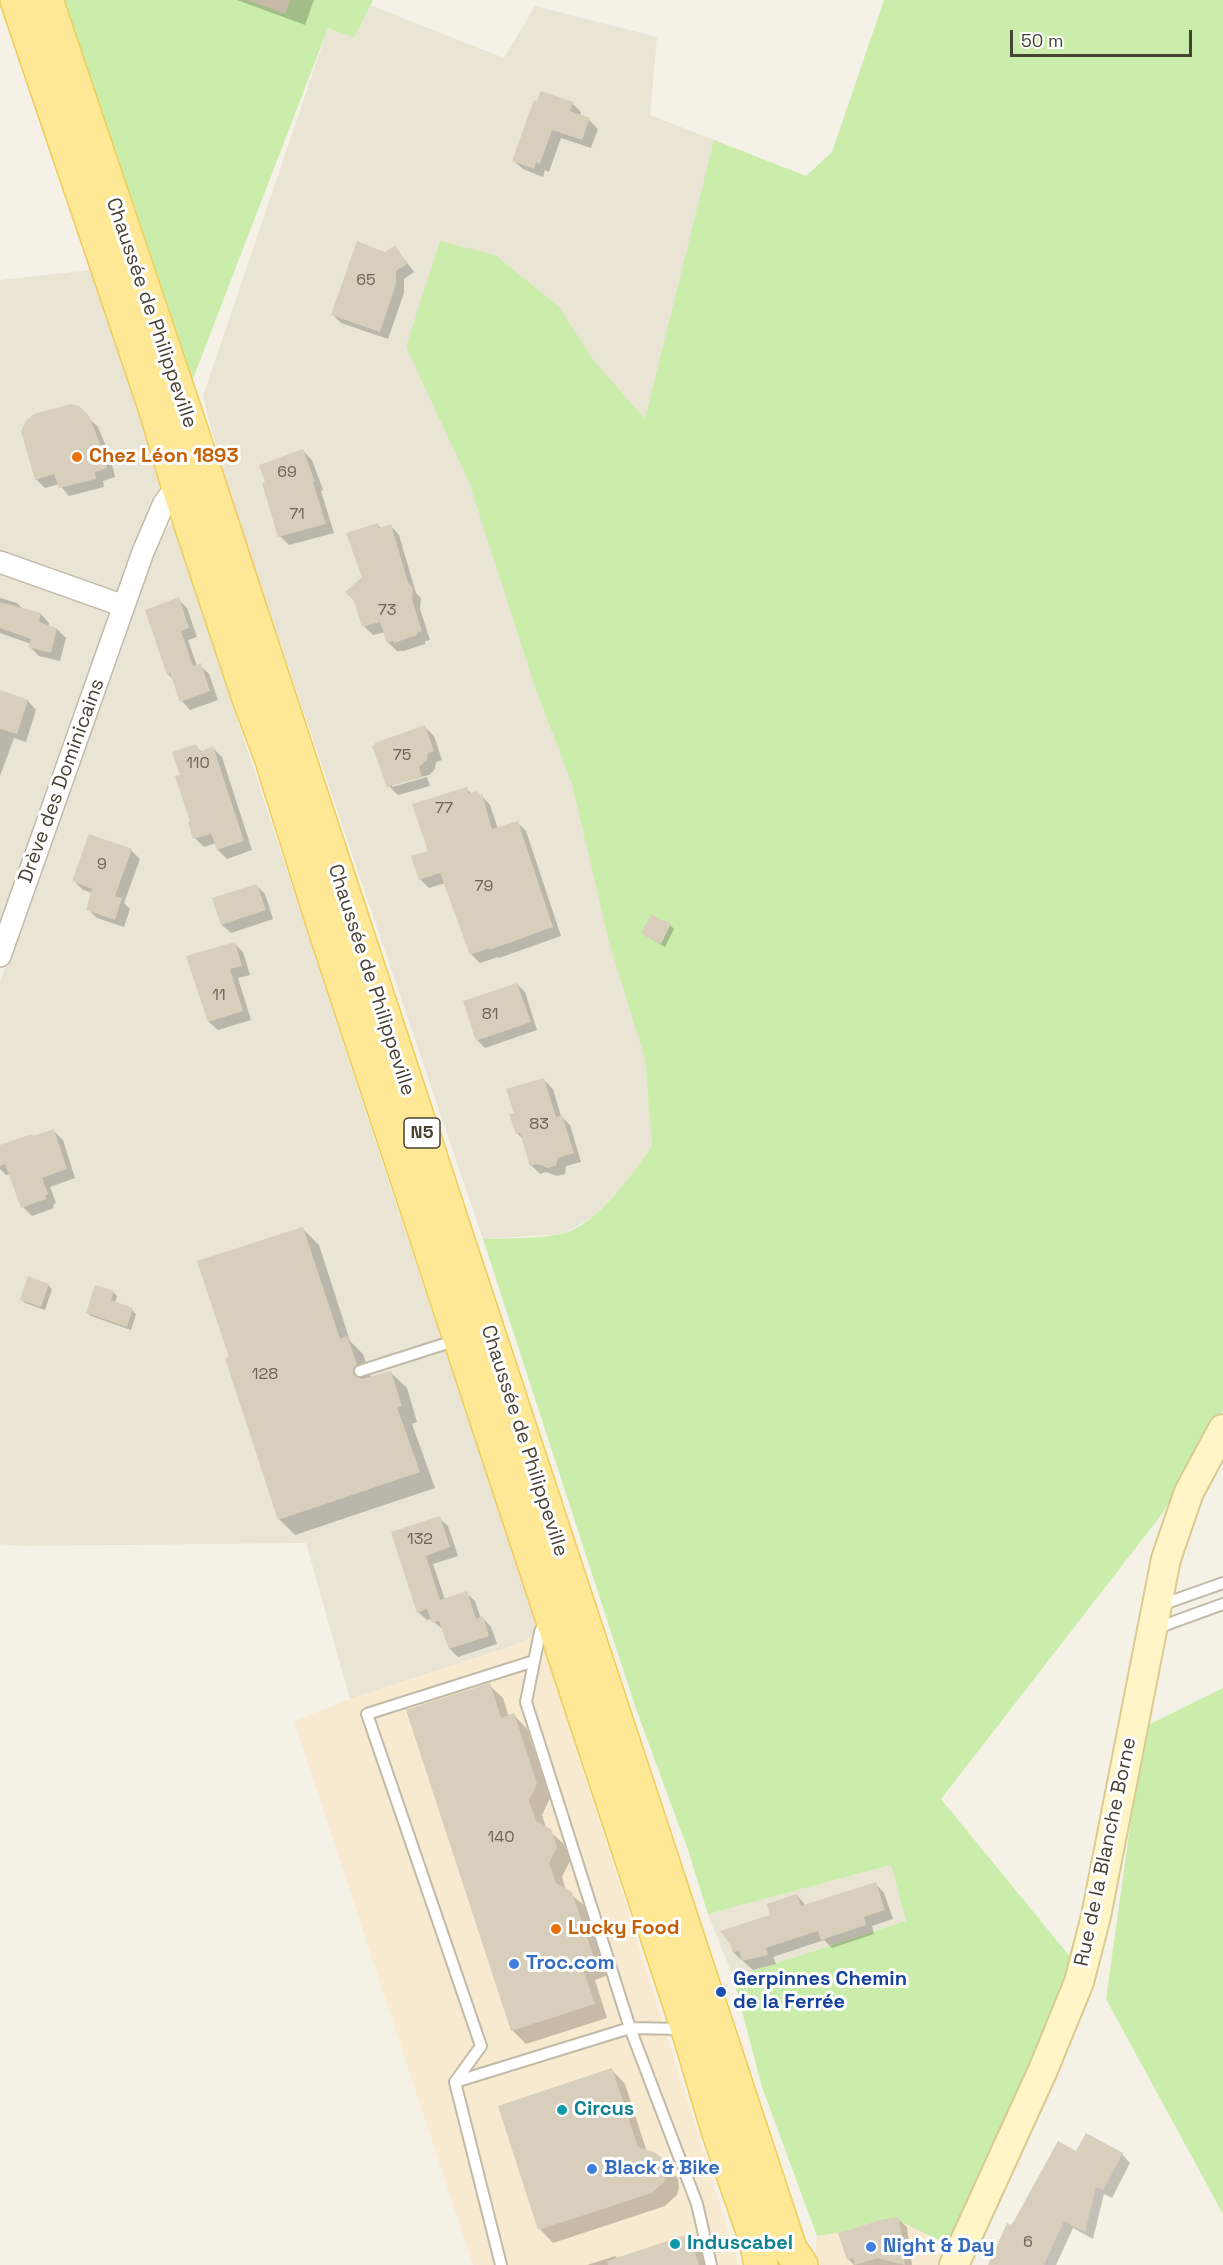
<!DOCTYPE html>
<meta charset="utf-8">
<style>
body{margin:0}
#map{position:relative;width:1223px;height:2265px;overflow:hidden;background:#f5f1e6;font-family:"Space Grotesk",sans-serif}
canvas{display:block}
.scale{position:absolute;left:1010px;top:30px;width:182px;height:27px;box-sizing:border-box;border:3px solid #484235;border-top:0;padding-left:8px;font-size:18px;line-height:21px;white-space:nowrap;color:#484235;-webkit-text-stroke:4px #fff;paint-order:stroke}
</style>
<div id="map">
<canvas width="1223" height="2265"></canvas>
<div class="scale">50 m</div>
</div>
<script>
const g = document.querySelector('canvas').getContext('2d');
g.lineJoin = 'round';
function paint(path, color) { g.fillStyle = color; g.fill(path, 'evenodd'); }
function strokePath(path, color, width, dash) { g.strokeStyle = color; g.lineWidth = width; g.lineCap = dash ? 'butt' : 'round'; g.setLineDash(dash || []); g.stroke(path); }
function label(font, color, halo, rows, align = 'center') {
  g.font = font + ' "Space Grotesk",sans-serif'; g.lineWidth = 6; g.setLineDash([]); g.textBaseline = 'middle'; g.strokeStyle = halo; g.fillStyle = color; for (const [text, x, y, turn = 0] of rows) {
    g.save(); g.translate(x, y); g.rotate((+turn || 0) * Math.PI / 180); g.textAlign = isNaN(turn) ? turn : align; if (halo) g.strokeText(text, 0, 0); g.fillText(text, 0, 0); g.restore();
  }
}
paint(new Path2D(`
 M370,5L504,58L535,6L657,37L650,115L984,246L645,1059L652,1146L628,1181L593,1217L563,1234L483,1239L224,478L203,396L328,28L354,38Z
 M91,270L128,329L178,485L0,956V280Z
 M173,522L387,1177L540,1632L518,1644L350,1699L306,1543L21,1546L0,1544V982L152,542Z
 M891,1865L906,1921L733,1977L708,1914Z`), '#e9e4d4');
paint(new Path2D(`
 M248,0H290L285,14Z
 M540,1632L739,2265H473L294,1721L350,1699L518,1644Z
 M879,2220H898L951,2246L943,2265H814L817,2236L838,2233Z`), '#f8ead0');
paint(new Path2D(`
 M64,0H248L285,14L290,0H373L354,38L328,28L191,384Z
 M884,0H1223V1410L1162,1514L941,1799L1076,1964L951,2246L897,2220H879L838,2233L817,2236L762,2087L733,1977L906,1921L891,1865L708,1914L688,1850L636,1709L483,1239C508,1238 536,1239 561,1234C595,1227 633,1174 652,1146L645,1059L609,942L572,784L535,687L469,482L406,347L440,241L495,255L559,307L594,361L645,419L714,140L806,176L832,152Z
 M1223,1688V2214L1106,1999L1144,1727Z`), '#cbedab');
paint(new Path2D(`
 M237,0H314L305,25Z
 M572,103L581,112L580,116L589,120L598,129L591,148L561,138L549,172L545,170L543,177L523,169L514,161Z
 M395,247L414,272L404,279V293L388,339L341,323L333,315L386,254Z
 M78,408L98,427L110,456L115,477L103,481L104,487L69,496L59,484L45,488L36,479Z
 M303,451L312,460L323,490L321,491L334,533L289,545L280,536Z
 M378,525L382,529L391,526L399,535L416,593L421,598L420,609L430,640L425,641V644L404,651H397L388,642L385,632L373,635L364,626V577Z
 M0,598L17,603L24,610L41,614L49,623L48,627L57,629L66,638L60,661L39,656L30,647L31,644L0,633Z
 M178,599L187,608L197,637L188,640L197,666L200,665L209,674L218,700L190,710L182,701L174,680L168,674Z
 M0,692L28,701L36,710L26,742L14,738L0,776Z
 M425,727L434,736L442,760L436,762L435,769L429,775L392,784V787L427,777L430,786L398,795L389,786Z
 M195,746L202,752L213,748L222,757L252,850L227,859L218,850L216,843L204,847L195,838L182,776Z
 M466,789L472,794L482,796L490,805L498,829L517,822L526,831L561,936L499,958L498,957L480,963L471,954L445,883L429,888L420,879L429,852Z
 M131,850L140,859L124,903L130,909L124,927L97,918L88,909L93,893L83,890L74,881Z
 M256,885L265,894L273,919L231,933L222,925Z
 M670,925L674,929L665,947L643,934Z
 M234,943L243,952L250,975L238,978L251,1020L218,1030L209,1022Z
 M517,984L525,992L537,1030L485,1048L477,1040Z
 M544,1080L553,1089L561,1116L570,1125L581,1162L566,1166L565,1174L557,1176L546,1172L540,1174L531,1165L523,1139L517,1133Z
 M54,1131L63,1140L75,1178L50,1187L56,1203L53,1205L54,1208L32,1216L23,1207L10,1174L6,1175L0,1169V1147Z
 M303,1229L319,1245L350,1341L363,1354L371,1378L390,1372L407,1388L417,1422L412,1424L435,1488L295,1535L279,1519L231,1358Z
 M48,1285L52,1289L45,1310L25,1303L21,1299Z
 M113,1292L117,1296L115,1303L132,1310L136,1314L131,1330L91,1316L87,1312Z
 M439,1518L448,1526L458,1556L433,1564L445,1600L466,1593L475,1601L481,1619L483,1618L491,1627L497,1644L458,1657L450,1649L444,1630L434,1622L432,1619L427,1620L418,1612L393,1533Z
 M489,1685L503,1698L509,1717L514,1715L527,1729L550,1798L542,1815L546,1828L564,1844L570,1861L562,1877L566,1890L586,1907L608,1975L595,1980L607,2018L526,2044L513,2031L407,1711Z
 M876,1884L884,1893L893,1919L872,1926L874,1934L832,1948L824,1940L773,1957L776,1964L753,1970L734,1953L731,1943L772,1916L797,1895L806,1906Z
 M612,2070L625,2084L647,2152L660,2158L678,2179L679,2188L677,2195L665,2206L553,2243L540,2229Z
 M1076,2153L1122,2154L1130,2163L1112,2198L1104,2194L1093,2239L1073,2228L1056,2265H1003L1011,2227Z
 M898,2219L907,2227L912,2265H854L848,2259Z
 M688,2236L702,2250L707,2265H587L615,2256L618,2259Z`), '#0003');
paint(new Path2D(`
 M541,91L573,102L570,111L590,118L582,140L552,130L540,164L536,162L534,169L512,161L534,100L537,101Z
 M357,241L385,252L395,245L407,264L396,271V284L380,332L331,315Z
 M71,404L79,406L89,416L101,446L107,468L95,472L96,479L59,488L54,474L35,480L21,431L26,421L34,414Z
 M303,449L315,482H313L326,524L278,537L262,483L265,482L259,465Z
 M378,523L379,528L391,524L408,582L413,588L412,599L422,631L417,633V635L394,643L393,641L387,643L380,622L362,627L354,601L345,592L362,577L346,533Z
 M179,597L189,628L181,631L193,666L201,663L210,691L180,702L170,673L167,675L145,610Z
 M0,602L41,613L39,622L57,628L51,653L28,647L31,639L0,628Z
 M0,690L28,700L17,734L0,729Z
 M425,725L434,751L428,753L427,760L419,767L422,777L387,787L372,746L375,745V743Z
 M196,744L200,752L213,746L244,841L217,850L211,834L193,839L188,822L190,821L175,776L180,775L172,752Z
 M467,787L469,794L476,791L479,795L482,794L492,829L518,821L553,927L489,950V948L470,955L440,873L419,880L411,856L428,851L412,804Z
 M89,834L132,849L115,896L122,898L115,920L86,910L92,889L72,881Z
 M257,884L266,910L221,925L212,898Z
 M651,914L671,924L661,944L641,934Z
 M235,942L242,966L230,969L243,1011L208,1022L186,956Z
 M517,983L531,1022L476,1041L463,1001Z
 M544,1078L556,1117L562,1115L574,1153L558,1158L556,1165L548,1168L537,1164L530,1166L520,1133L516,1134L509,1114L514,1113L506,1089Z
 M54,1129L67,1169L42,1178L48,1194L45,1196L46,1199L21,1208L5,1164L0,1166V1145L32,1134L33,1136Z
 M303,1227L340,1339L347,1336L357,1364L353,1369V1374L362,1379L391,1371L402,1406L397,1407L420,1472L278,1520L225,1358L229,1357L197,1261Z
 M28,1276L49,1284L41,1307L20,1300Z
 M95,1285L114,1291L111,1300L133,1308L127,1327L86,1313Z
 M440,1516L450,1547L426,1556L440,1600L467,1591L476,1619L483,1616L489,1636L449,1649L439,1621L432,1623L427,1609L417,1613L391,1532Z
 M490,1683L501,1718L514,1713L537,1784L529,1800L536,1821L551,1829L557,1847L549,1863L556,1883L572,1892L595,1961L582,1966L595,2004L511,2031L406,1710Z
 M876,1882L885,1910L864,1917L866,1925L821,1940L818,1931L766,1948L768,1955L742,1961L739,1951L733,1953L730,1944L720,1931L770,1915L767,1904L797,1894L801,1906Z
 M612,2068L638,2147L654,2152L661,2157L665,2164L666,2173L664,2182L652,2193L538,2230L498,2106Z
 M1086,2133L1123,2153L1103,2190L1096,2187L1085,2232L1064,2221L1044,2265H988L1007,2223L1011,2225L1014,2221L1058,2141L1076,2151Z
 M899,2217L905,2265L877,2258L855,2265L853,2258L847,2260L838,2233L880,2220Z
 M689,2234L699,2265H608L607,2261Z`), '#d7cebb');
const lane = new Path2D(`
 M360,1371L457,1340
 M1161,1605L1223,1583
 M546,1620L540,1632L526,1702L630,2028L697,2204L711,2265
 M1157,1628L1223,1604
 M455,2082L630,2028L684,2029
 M501,2265L455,2082L481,2046L367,1714L534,1661`);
const street = new Path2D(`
 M0,562L124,606
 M0,956L143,552L164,503L178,485`);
const secondary = new Path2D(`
 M954,2265L1043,2070L1079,1982L1096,1916L1166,1559L1189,1492L1223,1429`);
const primary = new Path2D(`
 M17,0L155,407L178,485L249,698L271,757L323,923L688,2029L718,2130L756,2240L761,2265
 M46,0L187,418L790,2249L801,2265`);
strokePath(lane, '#c1baa8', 14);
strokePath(street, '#c1baa8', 24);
strokePath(secondary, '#d8cb92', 32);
strokePath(primary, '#eecd5b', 36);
strokePath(lane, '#fff', 10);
strokePath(street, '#fff', 21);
strokePath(secondary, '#fff5c6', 28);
strokePath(primary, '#ffe895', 33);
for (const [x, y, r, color] of [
 [77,457,6,"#e8710a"],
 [556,1929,6,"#e8710a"],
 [514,1964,6,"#3f7fe0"],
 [721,1992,6,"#1a4fb4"],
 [562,2110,6,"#0f9aa8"],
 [592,2169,6,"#3f7fe0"],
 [675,2244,6,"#0f9aa8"],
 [871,2247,6,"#3f7fe0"]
]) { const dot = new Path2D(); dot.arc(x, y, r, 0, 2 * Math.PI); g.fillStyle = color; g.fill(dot); strokePath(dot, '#fff', 2); }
label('16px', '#6c6556', null, [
 ["65",366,281],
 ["69",287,473],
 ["71",297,515],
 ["73",387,611],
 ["75",402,756],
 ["110",198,764],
 ["77",444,809],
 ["9",102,865],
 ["79",484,887],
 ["11",219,996],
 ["81",490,1015],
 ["83",539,1125],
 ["128",265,1375],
 ["132",420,1540],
 ["140",501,1838],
 ["6",1028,2243]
]);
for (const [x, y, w] of [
 [422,1133,36]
]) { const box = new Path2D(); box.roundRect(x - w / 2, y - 15, w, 30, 4.5); g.fillStyle = '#fff'; g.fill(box); strokePath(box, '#484235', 1.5); }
label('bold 18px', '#484235', null, [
 ["N5",422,1133]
]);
label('20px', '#484235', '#fff', [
 ["Chaussée de Philippeville",151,313,71],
 ["Drève des Dominicains",62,781,-70],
 ["Chaussée de Philippeville",371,980,72],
 ["Chaussée de Philippeville",524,1441,72],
 ["Rue de la Blanche Borne",1106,1852,-78]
]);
label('bold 20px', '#c56008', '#fff', [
 ["Chez Léon 1893",89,457],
 ["Lucky Food",568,1929]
], 'left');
label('bold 20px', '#366cbe', '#fff', [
 ["Troc.com",526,1964],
 ["Black & Bike",604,2169],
 ["Night & Day",883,2247]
], 'left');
label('bold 20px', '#164399', '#fff', [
 ["Gerpinnes Chemin",733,1980],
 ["de la Ferrée",733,2003]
], 'left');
label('bold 20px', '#0d838f', '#fff', [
 ["Circus",574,2110],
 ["Induscabel",687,2244]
], 'left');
</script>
